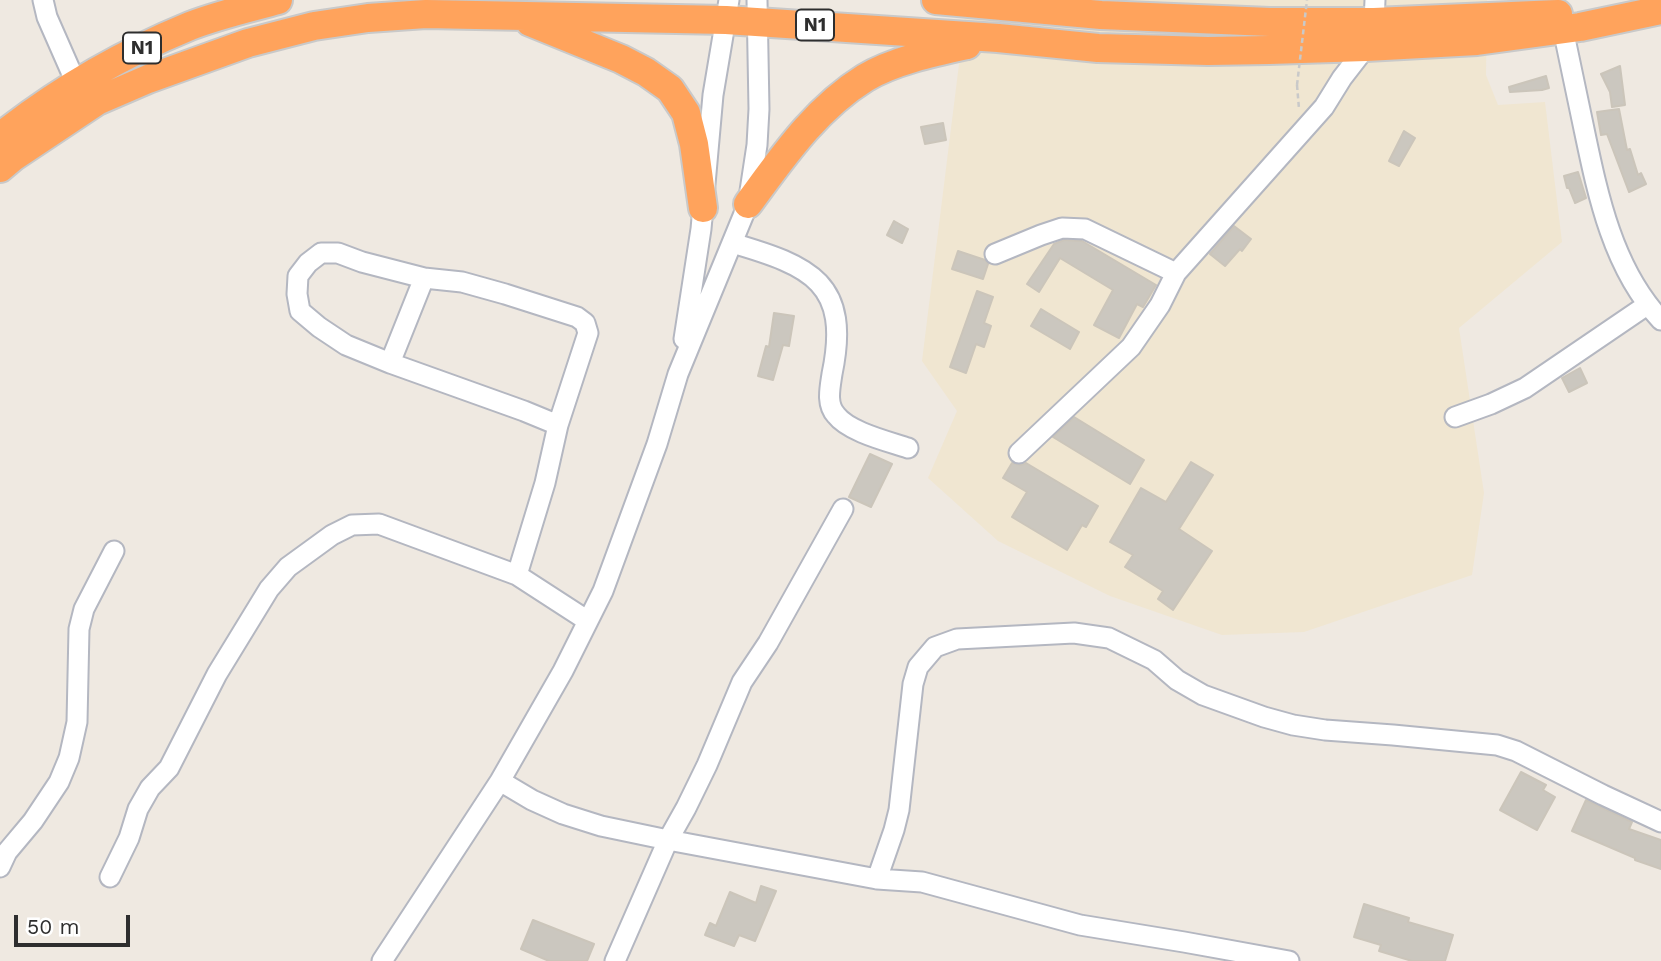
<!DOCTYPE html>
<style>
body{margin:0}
#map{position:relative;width:1661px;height:961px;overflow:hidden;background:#efe9e1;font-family:"Work Sans",sans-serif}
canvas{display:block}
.scale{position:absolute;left:14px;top:915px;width:116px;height:32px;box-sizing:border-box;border:4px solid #2e2e2e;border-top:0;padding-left:9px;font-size:21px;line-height:24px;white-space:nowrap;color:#2e2e2e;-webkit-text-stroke:5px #fff;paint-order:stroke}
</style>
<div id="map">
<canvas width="1661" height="961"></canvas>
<div class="scale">50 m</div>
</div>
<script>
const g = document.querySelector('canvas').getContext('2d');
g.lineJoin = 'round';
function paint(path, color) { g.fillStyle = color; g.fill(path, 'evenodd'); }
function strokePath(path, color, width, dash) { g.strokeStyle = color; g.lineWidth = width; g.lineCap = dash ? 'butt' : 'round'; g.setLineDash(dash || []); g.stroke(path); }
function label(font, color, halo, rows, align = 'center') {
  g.font = font + ' "Work Sans",sans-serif'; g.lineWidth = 5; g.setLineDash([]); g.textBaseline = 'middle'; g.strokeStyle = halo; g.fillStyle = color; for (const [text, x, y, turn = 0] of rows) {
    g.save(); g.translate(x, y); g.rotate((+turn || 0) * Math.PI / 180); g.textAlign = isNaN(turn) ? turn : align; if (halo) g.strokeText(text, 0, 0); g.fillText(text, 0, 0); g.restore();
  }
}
paint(new Path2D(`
 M967,0H1487L1486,75L1498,105L1545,102L1562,242L1459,328L1484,493L1472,575L1304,632L1222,635L1110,596L998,541L928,478L957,411L922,361Z`), '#f0e6d1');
const building = new Path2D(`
 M1620,66L1625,105L1612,107L1610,92L1601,74Z
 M1546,76L1549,88L1542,90L1510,92L1509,87Z
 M1619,109L1627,150L1630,149L1638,175L1641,173L1646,184L1629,192L1607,134L1601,135L1597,112Z
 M943,123L946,140L925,144L921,127Z
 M1404,131L1415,138L1399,166L1389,161Z
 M1578,172L1586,198L1575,203L1569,188H1567L1564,176Z
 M894,221L908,229L902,243L887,235Z
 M1234,226L1251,239L1242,251L1240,249L1225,266L1210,254Z
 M1064,240L1082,241L1156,285L1143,307L1137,304L1119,338L1094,325L1113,290L1060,258L1039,292L1027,284L1054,244Z
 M958,251L985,260L988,264L983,279L952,269Z
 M977,291L993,297L984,323L991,326L984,347L976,344L966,373L950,367Z
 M1041,309L1079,332L1070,349L1031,326Z
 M774,313L794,316L789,346L783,345L773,380L758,376L766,346L769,347Z
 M1580,368L1587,383L1569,392L1562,378Z
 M1074,417L1144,460L1130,484L1053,437Z
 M870,454L892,464L871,507L849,497Z
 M1191,462L1213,475L1179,529L1212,551L1173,610L1158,599L1163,591L1125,567L1133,555L1110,542L1141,488L1166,502Z
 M1012,463L1021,465L1026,463L1098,506L1086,527L1082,525L1067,550L1012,517L1027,492L1003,478Z
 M1521,772L1546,785L1543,790L1555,797L1537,830L1500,810Z
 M1586,800L1632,822L1629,829L1661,840V869L1635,860V858L1572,831Z
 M761,886L776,891L755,941L739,935L734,946L705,935L710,923L716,926L730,892L756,903Z
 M1364,904L1409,918L1408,922L1453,935L1445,961H1412L1379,951L1381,945L1354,937Z
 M533,920L594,944L587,961H549L521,949Z`);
paint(building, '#cbc7bf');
strokePath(building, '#cbc5ba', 2);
const minor = new Path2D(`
 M43,0L47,17L76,83
 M1563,29C1570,63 1577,96 1584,129C1598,196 1613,269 1661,320
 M732,243C811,266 851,283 832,374C830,388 826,404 836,415C849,432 887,441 908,448
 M995,254L1041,235L1062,228L1085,229L1176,273L1324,107L1342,78L1366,47L1374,22L1375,0
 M684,339L701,229L713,95L729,0
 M390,363L424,278
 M1455,417L1491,404L1525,388L1647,305
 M1019,453L1131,347L1160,305L1176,273
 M517,575L545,483L558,425L524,411L390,363L346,345L319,327L300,311L297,294L298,276L308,263L321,253H338L362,262L424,278L462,282L505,294L577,317L585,323L588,333L558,425
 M500,781L532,800L563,814L601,826L668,840L877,879L922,882L1080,925L1184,942L1289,961
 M0,867L7,852L33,821L59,782L69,758L77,722L79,629L84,609L114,551
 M110,877L129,838L138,809L150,788L169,768L217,674L269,589L288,567L332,535L352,525L379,524L517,575L588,621
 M877,879L894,830L899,810L913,684L918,667L935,647L957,639L1074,633L1109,638L1154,660L1177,680L1203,695L1264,717L1293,725L1325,730L1393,735L1497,745L1516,751L1603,795L1661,822
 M382,961L500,781L563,671L603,591L657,444L678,374L748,204L757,145L759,109L757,0
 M615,961L668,840L686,808L707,765L742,682L768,643L843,509`);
const highway = new Path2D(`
 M936,0L1101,15L1270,22H1374L1558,14
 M530,22L621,59L646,72L670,89L686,113L694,144L703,208
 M0,137C58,91 122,54 190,26C218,15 249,8 278,0
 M0,168L13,157L97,101L148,79L248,43L314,26L368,18L426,14L726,20L998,38L1098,48L1208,51L1269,50L1366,47L1477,41L1580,27L1661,10
 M748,204C782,158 815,109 865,78C893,61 935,52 967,45`);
strokePath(minor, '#b4b7c1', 23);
strokePath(highway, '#c9c9c9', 32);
strokePath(new Path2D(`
 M1297,85L1299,109`), '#c9c9c9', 2.5, [5, 3.5]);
strokePath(minor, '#fff', 19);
strokePath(highway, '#ffa35c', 28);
strokePath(new Path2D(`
 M1297,85L1307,0`), '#c9c9c9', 2.5, [5, 3.5]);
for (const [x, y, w] of [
 [815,25,38],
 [142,48,38]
]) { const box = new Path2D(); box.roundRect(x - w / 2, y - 15.5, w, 31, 5); g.fillStyle = '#fff'; g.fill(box); strokePath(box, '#2e2e2e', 2); }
label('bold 19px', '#2e2e2e', null, [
 ["N1",815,25],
 ["N1",142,48]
]);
</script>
